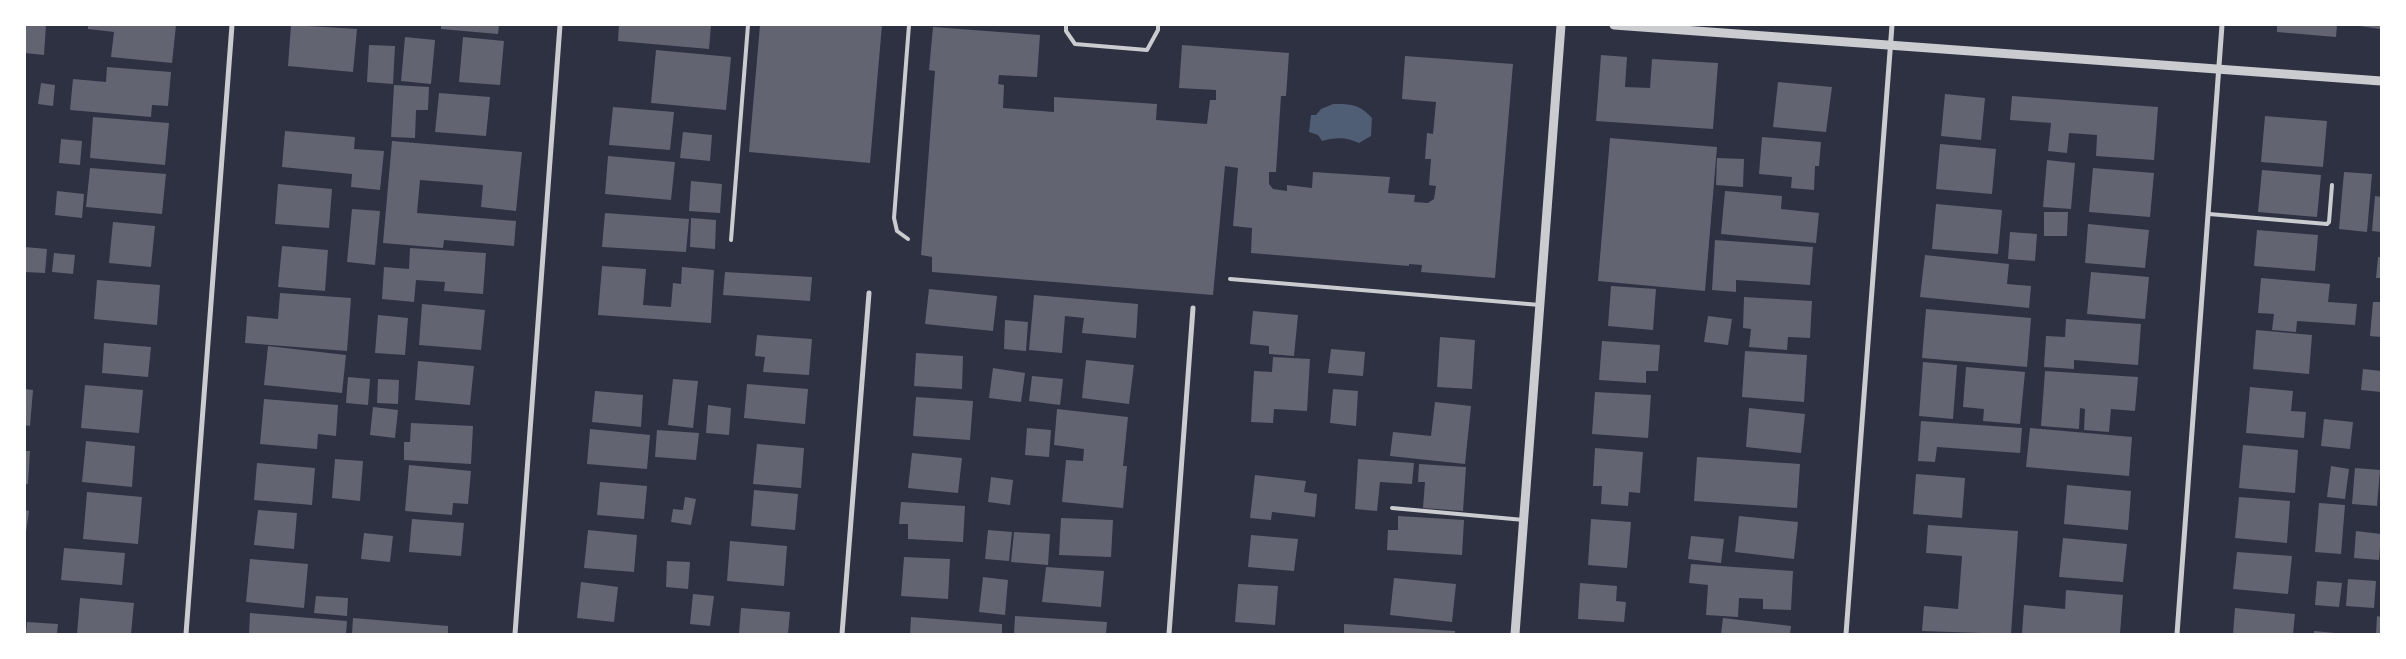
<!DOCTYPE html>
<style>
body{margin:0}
#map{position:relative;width:2406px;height:659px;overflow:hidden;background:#2d3142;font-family:Quicksand,sans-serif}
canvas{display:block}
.frame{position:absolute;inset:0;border:26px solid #fff;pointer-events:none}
</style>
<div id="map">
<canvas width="2406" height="659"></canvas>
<div class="frame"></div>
</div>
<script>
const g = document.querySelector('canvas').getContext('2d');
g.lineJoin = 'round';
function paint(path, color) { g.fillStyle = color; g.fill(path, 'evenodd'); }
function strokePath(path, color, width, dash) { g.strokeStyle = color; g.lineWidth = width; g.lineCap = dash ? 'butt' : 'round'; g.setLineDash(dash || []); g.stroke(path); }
paint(new Path2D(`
 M1333,104C1352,104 1359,104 1372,118L1371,136L1359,143C1347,137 1336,137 1322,141L1318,135L1309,132L1311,115H1316L1321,109Z`), '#4f5d75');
paint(new Path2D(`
 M25,25H46L44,55L25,53Z
 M88,25H176L172,63L111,57L114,32L88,29Z
 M291,25L357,29L353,72L288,66Z
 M441,25H499L498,34L441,29Z
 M619,25H711L709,49L618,41Z
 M760,25H882L870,163L749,152Z
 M2277,25H2337L2336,37L2277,32Z
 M2353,25H2381L2380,29Z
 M933,27L1040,35L1037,77L999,75L998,84L1004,85L1003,108L1054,112V97L1157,104L1156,120L1207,124L1210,100H1216V90L1179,88L1182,45L1289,53L1286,96H1281L1276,172H1269V184L1273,189L1287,191V185L1312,188L1313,172L1390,177L1388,193L1415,195L1414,202L1428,203L1434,199L1436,186L1429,185L1431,159H1425L1427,133L1433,134L1436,102L1402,99L1405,56L1513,64L1495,278L1421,272L1422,265L1409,264V266L1251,253L1252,228L1233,226L1238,168L1225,166L1213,295L932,272V257L921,255L935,71L929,70Z
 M405,37L435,40L431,84L401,81Z
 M463,37L504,41L500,85L459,82Z
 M369,45L395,46L393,84L367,82Z
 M656,50L731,57L726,110L651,103Z
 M1601,55L1627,57L1625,87L1650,88L1652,59L1718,63L1713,129L1596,121Z
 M107,67L171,72L168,106L152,105L151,117L70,110L73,79L106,82Z
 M1778,82L1832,87L1826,132L1773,127Z
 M41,83L55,85L53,106L38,104Z
 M394,85L429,87L428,110H416L415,138L391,137Z
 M439,93L490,97L486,136L435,132Z
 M1945,94L1985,98L1981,140L1941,136Z
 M2012,96L2158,107L2154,160L2096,156L2097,135L2069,133L2067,153L2048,151L2051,123L2010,120Z
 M613,107L674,112L670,150L609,145Z
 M2265,116L2327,121L2323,167L2261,162Z
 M93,117L169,123L165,165L90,158Z
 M285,131L355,137L354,149L384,151L380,190L351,187L352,174L282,167Z
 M683,132L712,135L710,161L680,158Z
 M1762,137L1821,142L1819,166H1815L1814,190L1791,188L1792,177L1759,174Z
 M1610,138L1717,147L1705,291L1598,281Z
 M61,139L82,141L80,165L59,163Z
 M392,141L522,152L516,211L481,207L483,185L420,180L417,213L516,221L514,246L444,240L443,248L383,243Z
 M1940,144L1996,149L1992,194L1936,189Z
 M608,156L675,162L671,200L605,194Z
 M1717,158L1744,159L1743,187L1716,185Z
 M2047,160L2075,163L2071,209L2043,207Z
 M90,168L166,174L162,214L86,207Z
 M2093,168L2154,173L2150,217L2089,212Z
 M2262,170L2321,175L2317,217L2258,212Z
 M2344,172L2372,174L2367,232L2339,229Z
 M691,181L722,184L720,213L689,211Z
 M278,184L332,189L329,228L275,224Z
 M57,191L84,194L82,218L55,215Z
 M1725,191L1782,196L1781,209L1819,213L1816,243L1721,234Z
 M2375,196L2381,197V232L2372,231Z
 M1936,204L2002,210L1998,254L1932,249Z
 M352,209L380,211L375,265L347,262Z
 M2044,212H2068L2067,236H2044Z
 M605,213L689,219L686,252L602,247Z
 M691,218L716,220L715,249L690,247Z
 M113,222L155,226L151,267L109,263Z
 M2088,224L2149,230L2145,268L2085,263Z
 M2257,230L2318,235L2315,271L2254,266Z
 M2010,232L2037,234L2035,261L2008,259Z
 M1715,240L1813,247L1810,285L1736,280V292L1712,290Z
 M282,246L328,250L325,291L278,287Z
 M25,247L47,249L45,273L25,272Z
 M410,248L486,253L483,294L444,291L445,282L416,280L414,302L382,299L384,267L409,269Z
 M54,253L75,255L73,274L52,272Z
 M1925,255L2009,264L2007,284L2031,286L2029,308L1920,297Z
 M2378,257H2381V278H2376Z
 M602,266L646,269L643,305L671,307L673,283L681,284L682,267L714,270L711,323L598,315Z
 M725,272L812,277L810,301L723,295Z
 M2091,272L2149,277L2145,319L2087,314Z
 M2261,278L2330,284L2328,302L2357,304L2355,325L2297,321L2296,332L2272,330L2274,314L2258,313Z
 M97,280L160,285L157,325L94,319Z
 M1611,286L1656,289L1653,330L1608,326Z
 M929,289L997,296L993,331L925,324Z
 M280,293L351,298L347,351L245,343L247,316L278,319Z
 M1034,295L1138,304L1136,338L1082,333L1084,318L1065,316L1062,353L1029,350Z
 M1744,297L1812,301L1810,338L1788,337L1787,350L1749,347L1751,329L1743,328Z
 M2373,302H2381V337L2370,336Z
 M422,304L485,310L481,350L419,345Z
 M1926,309L2031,318L2027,367L1922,358Z
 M1253,311L1298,315L1294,356L1269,354V346L1250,344Z
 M378,315L408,318L405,355L375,353Z
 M1708,316L1732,319L1728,345L1704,342Z
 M2066,319L2141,324L2138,365L2074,360V369L2044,367L2046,336L2065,337Z
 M1005,320L1028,322L1026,351L1004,349Z
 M2256,330L2312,335L2309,374L2253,369Z
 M757,335L812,339L809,375L763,372L765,357L755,356Z
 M1440,337L1475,340L1472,389L1437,387Z
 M1602,341L1660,345L1658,371H1646V383L1599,380Z
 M104,343L151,347L148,377L102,373Z
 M268,346L346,355L342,393L264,385Z
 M1331,349L1365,352L1363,376L1328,373Z
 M1745,351L1807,355L1804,402L1742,397Z
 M916,353L963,356L962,389L914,386Z
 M1273,357L1310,359L1307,411L1274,409L1273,423L1251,422L1254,371L1272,372Z
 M1086,360L1134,365L1129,404L1082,398Z
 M418,361L474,366L470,405L415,400Z
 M1923,362L1957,365L1953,419L1919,416Z
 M1966,367L2025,372L2020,424L1983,421L1984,409L1963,407Z
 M993,368L1025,373L1021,402L989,398Z
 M2363,369L2381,371V392L2361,390Z
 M2045,371L2138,377L2135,411L2111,409L2109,432L2084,430L2085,409L2080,408L2079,429L2041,426Z
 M1032,376L1063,379L1060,405L1029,401Z
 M348,377L370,379L368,405L346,403Z
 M378,379L399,380L398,404L377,403Z
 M673,379L698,381L693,428L668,425Z
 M747,384L808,389L805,424L744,418Z
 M85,385L143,390L139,433L81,428Z
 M2250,387L2293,391L2291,411L2306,412L2304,438L2246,433Z
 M25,389L33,390L30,426L25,425Z
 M1333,389L1358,391L1356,426L1330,423Z
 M595,391L643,395L641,427L592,422Z
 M1595,392L1651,395L1648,438L1592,434Z
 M916,397L973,401L970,440L913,436Z
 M264,399L338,405L336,436L318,434L317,449L260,444Z
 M1435,402L1471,406L1465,464L1390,456L1393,432L1431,436Z
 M708,405L731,408L729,435L706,433Z
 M373,407L398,410L395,438L370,435Z
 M1749,408L1805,414L1801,453L1746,447Z
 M1057,409L1128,417L1123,466H1127L1123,508L1062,502L1066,460L1083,461L1084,449L1054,445Z
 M2324,419L2353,422L2350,449L2321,446Z
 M1921,421L2022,428L2020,453L1937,447L1935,462L1918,461Z
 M411,423L473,426L471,464L404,460V442H410Z
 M1027,428L1051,430L1049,457L1025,455Z
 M2030,428L2132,437L2129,476L2026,467Z
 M590,429L650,435L647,469L587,464Z
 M657,430L699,433L696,460L655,457Z
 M86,441L135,446L132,487L82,482Z
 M757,444L804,448L801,488L753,484Z
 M2243,445L2298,450L2295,493L2239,488Z
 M1595,448L1643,452L1640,493L1629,492L1628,506L1601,504L1602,486H1593Z
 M25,451H30L28,484H25Z
 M912,453L962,458L958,493L908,488Z
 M1697,457L1800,464L1797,508L1694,501Z
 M335,459L363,461L360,501L332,498Z
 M1358,459L1414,463L1412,484L1380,482L1377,511L1355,509Z
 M257,463L315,468L312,505L254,500Z
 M1419,464L1466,467L1463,511L1423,508L1425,482H1418Z
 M409,465L471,471L468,504L453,503L452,515L405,511Z
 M2331,466L2349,469L2345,499L2327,497Z
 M2355,468L2380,470L2377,506L2352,504Z
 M1916,474L1965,478L1962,518L1913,514Z
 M1255,475L1306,481L1304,492L1317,494L1315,517L1272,512L1271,520L1250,518Z
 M991,477L1013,480L1010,505L988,502Z
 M600,482L647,486L644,519L597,515Z
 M2067,485L2131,491L2128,530L2064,524Z
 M754,490L798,494L795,530L751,526Z
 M87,492L142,497L138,544L83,539Z
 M685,497L696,499L691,525L671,522L673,509L683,510Z
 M2239,497L2290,501L2287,543L2235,538Z
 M901,502L965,506L963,542L908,539V524H899Z
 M2319,503L2345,505L2341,554L2315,552Z
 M25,510L29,511L26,532H25Z
 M258,510L297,513L294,549L254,545Z
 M1398,516L1464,520L1462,555L1387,550L1388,530H1398Z
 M1739,516L1798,522L1794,559L1735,552Z
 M1061,518L1113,520L1111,557L1059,555Z
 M412,519L464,523L461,556L409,552Z
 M1591,519L1631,522L1627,568L1588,565Z
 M1928,525L2018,531L2011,634L1922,631L1924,606L1958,609L1962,556L1926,553Z
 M588,530L637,535L634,572L584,568Z
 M988,530L1012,532L1009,561L985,559Z
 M2356,531L2381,534L2379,560L2354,558Z
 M1014,532L1050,534L1048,565L1011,562Z
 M364,533L393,536L390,562L361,559Z
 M1251,535L1298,539L1294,571L1248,567Z
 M1691,536L1724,539L1721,563L1688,559Z
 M2063,538L2127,544L2123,582L2059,577Z
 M730,541L787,546L784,586L727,581Z
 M64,548L125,553L122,585L61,580Z
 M2237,552L2292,556L2288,594L2233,589Z
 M904,557L950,559L948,599L901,596Z
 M250,559L308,564L304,608L246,602Z
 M667,561L690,562L688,589L666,587Z
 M1691,564L1793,571L1791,610L1763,609V599L1739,598L1738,617L1706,615L1708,585L1689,583Z
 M1046,567L1104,571L1101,607L1042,602Z
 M983,577L1008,580L1005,615L979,612Z
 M1394,578L1456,584L1452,622L1390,615Z
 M2348,579L2376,581L2374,608L2346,606Z
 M2317,581L2342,583L2339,607L2315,605Z
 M581,582L618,587L614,622L577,618Z
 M1580,583L1617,586L1616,601L1626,602L1624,622L1578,619Z
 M1238,584L1278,586L1275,625L1235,622Z
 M2066,590L2123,595L2120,634L2022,633L2024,605L2065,609Z
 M693,594L714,596L710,626L690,624Z
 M316,596L348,598L347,616L314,613Z
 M80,598L134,603L131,634H77Z
 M741,608L790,612L788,634H739Z
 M2235,608L2295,614L2293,634H2233Z
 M250,613L347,621L346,634H249Z
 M1015,616L1107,622L1106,634H1014Z
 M2377,616L2381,617V634H2376Z
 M911,617L1002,624V634H910Z
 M353,618L448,626V634H352Z
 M1723,618L1791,626L1790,634H1721Z
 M27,622L58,624L57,634H26Z
 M1344,624L1455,631V634H1344Z
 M2314,631L2335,633V634H2314Z`), '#626471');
strokePath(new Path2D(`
 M1066,25V31L1075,44L1147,50L1158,30V25
 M2209,214L2327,224L2329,222L2332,185
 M908,239L897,231L894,218L909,25
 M731,240L748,25
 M1230,279L1540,305
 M1392,508L1524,520`), '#caccd0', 4);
strokePath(new Path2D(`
 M186,634L232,25
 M515,634L560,25
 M842,634L869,293
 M1169,634L1193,308
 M1846,634L1892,25
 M2177,634L2222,25`), '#caccd0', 5);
strokePath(new Path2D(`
 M1614,25L2381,81
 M1515,634L1561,25`), '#caccd0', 9);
</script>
